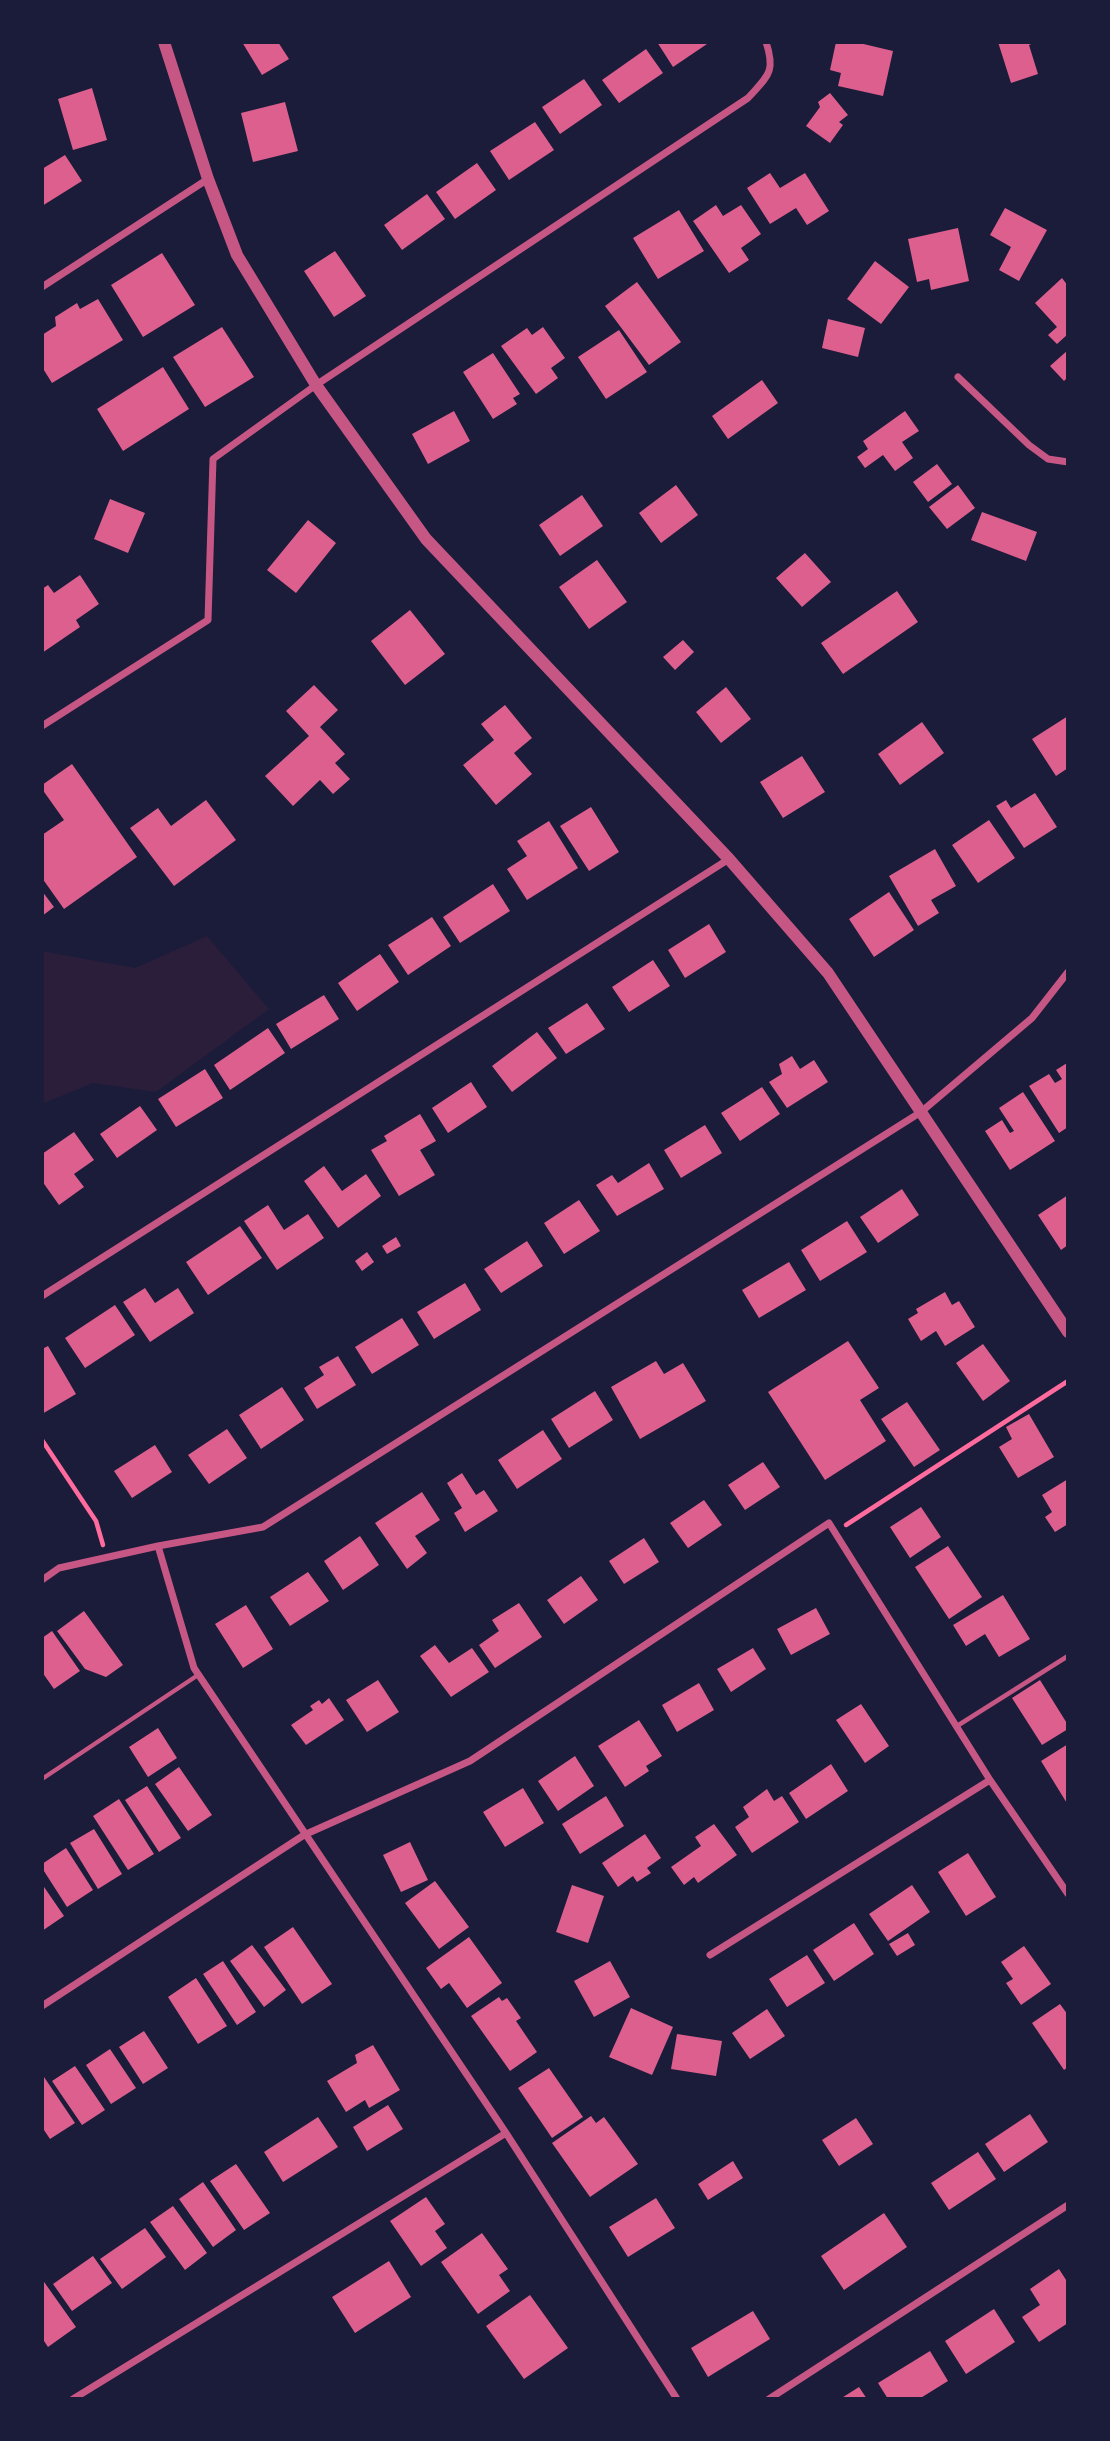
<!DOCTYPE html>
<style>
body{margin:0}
#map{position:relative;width:1110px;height:2441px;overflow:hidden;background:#1b1b3a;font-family:"Work Sans",sans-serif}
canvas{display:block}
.frame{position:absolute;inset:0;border:44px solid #1b1b3a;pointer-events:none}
</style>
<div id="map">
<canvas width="1110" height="2441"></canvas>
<div class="frame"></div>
</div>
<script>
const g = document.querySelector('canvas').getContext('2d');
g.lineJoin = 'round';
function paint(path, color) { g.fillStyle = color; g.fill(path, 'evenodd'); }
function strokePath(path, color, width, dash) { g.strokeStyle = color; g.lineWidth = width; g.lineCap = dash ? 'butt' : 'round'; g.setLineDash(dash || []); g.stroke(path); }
paint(new Path2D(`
 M207,936L269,1009L156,1092L93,1083L42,1104V951L135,968Z`), '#2a1e3b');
paint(new Path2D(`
 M242,42H278L289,59L262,75Z
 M657,42H710L673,67Z
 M836,42H855L893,51L883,96L838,86L841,73L830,70Z
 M998,42H1036L1029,45L1038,74L1011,83Z
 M646,49L663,73L619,103L602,80Z
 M584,79L602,105L560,134L542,107Z
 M92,88L107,140L73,150L58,99Z
 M830,93L848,115L839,122L843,125L830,143L806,126L820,107L818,102Z
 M285,102L298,151L253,162L241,113Z
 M535,122L554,150L509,180L490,151Z
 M65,155L82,181L42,206V169Z
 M477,163L496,190L455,219L436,192Z
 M770,173L780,188L805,173L829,211L807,225L796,208L770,224L747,188Z
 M427,194L445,219L402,250L384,225Z
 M716,205L723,216L741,205L761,234L741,248L749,260L729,273L693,221Z
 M1005,208L1047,230L1019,281L999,270L1011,247L990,235Z
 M679,210L704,251L658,279L633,238Z
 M958,228L969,281L931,290L929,279L917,282L908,239Z
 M335,251L366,296L334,317L304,271Z
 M162,253L195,305L143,337L111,285Z
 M875,261L909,287L881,324L847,299Z
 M1062,278L1068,286V334L1057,344L1048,335L1057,327L1035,303Z
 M637,282L681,342L649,365L605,306Z
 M98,299L123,340L52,383L42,367V335L56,326L55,317L77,303L80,309Z
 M828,319L865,328L858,357L822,348Z
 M222,327L254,377L205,407L173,357Z
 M543,327L565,358L551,368L558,378L536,394L501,346L527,328L532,335Z
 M619,330L647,372L606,399L578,357Z
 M1068,350V377L1064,381L1050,366Z
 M493,353L520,394L513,398L517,404L493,419L463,372Z
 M163,367L189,409L123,451L97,409Z
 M762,380L778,403L728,439L712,416Z
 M454,411L470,441L428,464L412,434Z
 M905,411L919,431L902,442L913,458L895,471L883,455L865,468L857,457L868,449L863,441Z
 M937,464L952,484L928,502L913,482Z
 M676,485L698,515L661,543L639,513Z
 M958,485L975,508L947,529L929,507Z
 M582,495L603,526L560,556L539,525Z
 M110,499L145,513L128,553L94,539Z
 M982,512L1037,532L1026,561L971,540Z
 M308,520L336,543L296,593L267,570Z
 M805,553L831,582L802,607L776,578Z
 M597,560L627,602L589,629L559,587Z
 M80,575L99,604L76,620L80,627L42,653V589L48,585L54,593Z
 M897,591L918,622L843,674L821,643Z
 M410,610L445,654L405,685L371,641Z
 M683,640L694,652L675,670L663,657Z
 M314,685L338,710L320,727L345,754L335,763L350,779L333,794L320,780L293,806L265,776L309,736L286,711Z
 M726,687L751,719L721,743L696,712Z
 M505,705L532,738L514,753L532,774L496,805L463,765L494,740L481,724Z
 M1068,716V768L1056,776L1032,739Z
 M922,722L944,753L900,785L878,754Z
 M802,756L825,792L783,818L760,782Z
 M72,764L137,857L64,909L42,878V835L64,820L42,789V785Z
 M1035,793L1057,827L1024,848L996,806L1006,800L1011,808Z
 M206,800L236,840L174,886L130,828L158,808L171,826Z
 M591,807L619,852L589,871L560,826Z
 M989,820L1015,858L978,883L952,845Z
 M549,821L578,868L527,900L507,869L527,856L517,841Z
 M935,849L956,886L931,900L939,913L918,926L889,876Z
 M493,884L510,911L460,943L443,917Z
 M42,891L54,907L42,916Z
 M889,892L914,930L874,957L849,919Z
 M432,917L451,946L408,975L388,945Z
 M709,924L726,952L685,978L668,950Z
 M380,954L399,982L357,1011L338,983Z
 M653,960L670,986L629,1012L612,987Z
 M324,995L339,1019L291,1049L276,1024Z
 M587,1003L605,1029L566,1054L548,1028Z
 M268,1028L285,1053L230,1090L214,1065Z
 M537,1032L557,1058L512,1092L492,1066Z
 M792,1056L800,1069L814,1060L828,1082L787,1108L769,1082L782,1074L779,1064Z
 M1067,1063L1068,1127L1059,1133L1029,1086L1049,1074L1055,1083L1062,1079L1056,1070Z
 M205,1069L223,1098L176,1127L158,1099Z
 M471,1082L487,1107L448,1133L432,1108Z
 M762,1087L780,1114L740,1141L721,1113Z
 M1023,1092L1055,1141L1010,1170L985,1131L1002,1120L1010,1133L1014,1131L999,1108Z
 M140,1106L157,1130L117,1158L100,1134Z
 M420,1114L436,1141L420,1150L435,1175L399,1196L371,1150L387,1141L384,1136Z
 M705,1125L722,1153L681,1178L664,1150Z
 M74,1132L94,1160L74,1174L84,1187L59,1205L42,1181V1154Z
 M649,1163L664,1189L617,1216L596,1185L612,1175L618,1183Z
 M324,1166L342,1191L366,1174L381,1196L338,1228L304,1181Z
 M902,1189L919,1215L878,1243L860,1217Z
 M1068,1195V1245L1061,1250L1038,1215Z
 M579,1200L600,1231L564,1254L544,1223Z
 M268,1205L284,1230L308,1214L324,1238L277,1270L244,1221Z
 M847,1221L867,1252L820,1281L801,1250Z
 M240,1226L262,1258L208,1295L186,1262Z
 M396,1237L401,1246L387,1254L382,1246Z
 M527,1241L543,1266L501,1293L484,1269Z
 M367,1252L374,1262L362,1271L355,1261Z
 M789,1262L806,1290L759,1318L742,1290Z
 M465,1283L481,1310L434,1339L417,1312Z
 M145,1288L155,1303L178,1288L194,1313L150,1342L123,1302Z
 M945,1292L952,1305L959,1301L975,1327L945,1346L936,1331L921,1341L908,1319L918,1313L916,1309Z
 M115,1305L135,1335L85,1368L65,1338Z
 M402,1318L419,1345L372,1374L355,1347Z
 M848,1341L879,1388L860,1400L886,1441L825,1480L768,1392Z
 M983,1344L1010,1381L983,1401L956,1363Z
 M48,1346L76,1394L42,1414V1349Z
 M338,1356L356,1385L317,1409L304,1388L324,1375L319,1367Z
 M656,1361L664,1374L683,1363L706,1401L640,1439L611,1387Z
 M282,1387L304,1420L261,1449L239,1415Z
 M595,1391L613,1420L569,1448L551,1419Z
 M907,1402L940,1450L914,1467L881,1419Z
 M1029,1414L1054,1457L1018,1478L999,1447L1012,1439L1006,1427Z
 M227,1429L247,1458L209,1484L188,1455Z
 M543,1430L562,1459L517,1489L498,1460Z
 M155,1445L172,1472L132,1498L114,1471Z
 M763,1462L780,1487L745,1510L728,1485Z
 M462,1473L476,1495L484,1490L498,1511L465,1532L454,1513L462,1508L447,1483Z
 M1068,1479V1524L1055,1532L1045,1517L1052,1512L1042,1495Z
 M422,1492L440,1520L415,1536L427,1553L407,1569L375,1523Z
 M704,1500L722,1525L688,1548L670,1523Z
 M921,1507L941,1537L910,1558L890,1527Z
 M360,1536L379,1565L343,1590L324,1561Z
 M644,1538L659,1562L624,1584L609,1561Z
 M948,1546L982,1597L949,1619L915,1567Z
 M308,1572L329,1601L290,1626L270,1597Z
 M581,1576L598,1600L564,1624L547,1600Z
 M1003,1595L1030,1639L999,1657L985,1634L966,1646L953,1625Z
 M519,1603L542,1637L495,1668L479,1645L499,1631L492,1620Z
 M246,1605L273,1649L243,1668L215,1624Z
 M816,1608L830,1634L791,1655L777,1629Z
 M84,1611L123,1665L106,1677L85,1669L57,1631Z
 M52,1631L80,1671L54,1689L42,1672V1638Z
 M435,1645L449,1663L472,1648L489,1672L451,1697L420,1656Z
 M753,1648L766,1669L731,1692L717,1669Z
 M378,1680L399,1712L367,1732L346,1700Z
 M1040,1680L1068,1725V1729L1042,1745L1012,1698Z
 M699,1683L714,1710L677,1732L662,1705Z
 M329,1698L344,1720L306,1745L291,1725L313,1710L310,1706L319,1700L322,1704Z
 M861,1704L889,1746L865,1763L836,1720Z
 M639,1720L662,1756L646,1766L649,1771L625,1787L598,1746Z
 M158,1728L177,1758L148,1777L129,1747Z
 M1068,1744V1805L1041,1761Z
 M575,1756L594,1786L558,1811L538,1781Z
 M831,1764L848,1791L806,1819L789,1793Z
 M179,1767L212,1815L188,1831L155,1784Z
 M147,1786L181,1838L159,1852L125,1800Z
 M523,1788L544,1823L505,1847L483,1812Z
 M767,1789L774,1801L782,1796L799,1822L752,1853L735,1827L749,1817L743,1807Z
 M606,1796L624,1826L580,1854L562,1824Z
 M119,1799L154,1854L128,1870L93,1816Z
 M714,1824L737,1855L698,1883L694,1877L684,1885L671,1867L701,1846L695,1837Z
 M94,1829L122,1874L98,1889L70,1843Z
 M645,1834L661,1858L647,1868L651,1873L637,1882L633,1876L618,1887L602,1863Z
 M410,1842L428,1880L401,1892L383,1855Z
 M66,1848L93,1890L67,1907L42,1868V1864Z
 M968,1853L996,1897L966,1916L938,1872Z
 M435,1881L469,1927L439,1949L405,1903Z
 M42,1884L64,1916L42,1931Z
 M572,1885L604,1896L588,1943L556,1932Z
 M912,1885L930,1912L888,1941L869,1914Z
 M854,1923L874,1954L834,1981L813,1950Z
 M293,1927L332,1984L302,2004L264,1947Z
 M908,1933L915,1945L897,1956L889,1944Z
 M469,1937L502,1983L467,2008L449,1983L441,1989L426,1968Z
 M252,1945L286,1990L264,2007L230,1961Z
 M1024,1946L1051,1984L1021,2005L1006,1983L1013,1979L1001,1962Z
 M807,1955L825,1983L787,2007L769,1979Z
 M223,1961L256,2012L237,2025L203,1974Z
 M610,1961L630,1997L594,2017L574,1981Z
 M196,1978L227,2026L198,2044L168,1997Z
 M499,1997L502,2001L507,1998L521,2018L516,2021L537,2052L510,2071L471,2016Z
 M1060,2004L1068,2015V2067L1064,2070L1032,2023Z
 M631,2008L673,2027L652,2075L609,2057Z
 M767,2009L785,2036L750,2059L732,2033Z
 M144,2031L168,2068L143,2084L119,2047Z
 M677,2034L722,2041L716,2076L671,2069Z
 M373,2045L400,2090L369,2108L365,2100L346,2112L327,2081L357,2063L355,2055Z
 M110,2049L136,2088L111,2104L86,2065Z
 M75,2066L105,2110L82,2125L52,2081Z
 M549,2068L583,2117L552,2138L518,2088Z
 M42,2074L75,2123L50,2139L42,2127Z
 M388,2105L403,2129L367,2151L353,2127Z
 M1030,2114L1048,2142L1004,2172L985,2144Z
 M591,2116L596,2123L604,2117L638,2164L590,2197L552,2143Z
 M318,2117L338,2147L283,2182L264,2152Z
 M856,2118L873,2144L839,2166L822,2140Z
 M978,2152L996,2179L949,2210L931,2183Z
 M733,2161L743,2178L708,2200L698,2184Z
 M236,2164L270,2213L244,2230L210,2181Z
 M203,2182L236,2230L213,2247L179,2199Z
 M426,2197L445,2224L435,2231L447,2248L421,2266L390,2221Z
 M656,2198L675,2228L628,2257L609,2227Z
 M173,2206L207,2253L185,2270L150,2222Z
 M884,2213L907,2247L844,2290L821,2256Z
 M145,2228L166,2257L122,2289L100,2259Z
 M482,2233L508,2269L499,2275L510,2291L478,2314L441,2262Z
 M93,2256L112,2283L72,2311L53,2284Z
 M389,2261L411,2297L355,2333L332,2297Z
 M1059,2269L1068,2283V2323L1039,2342L1022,2317L1040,2305L1030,2289Z
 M42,2279L76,2327L48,2347L42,2338Z
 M530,2295L568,2348L524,2379L486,2326Z
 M994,2309L1015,2342L966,2374L945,2341Z
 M753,2311L770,2339L708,2377L691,2348Z
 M930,2351L948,2381L919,2399H888L878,2383Z
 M859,2387L867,2399H840Z`), '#dd5f8e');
strokePath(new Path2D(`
 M42,1440L96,1521L103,1545
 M846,1525L1068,1381`), '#ff6b9d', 4.5);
strokePath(new Path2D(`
 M957,1726L1068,1656
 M42,1779L198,1675`), '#c65784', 4.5);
strokePath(new Path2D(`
 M42,287L208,179
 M958,377L1029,445L1048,459L1068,462
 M42,726L208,620L213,459L316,385L748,98C768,76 776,72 766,42
 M42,1296L729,859
 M158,1546L194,1668L506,2133L677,2399
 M42,1580L59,1568L158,1546L263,1527L921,1112L1032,1018L1068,972
 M710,1955L990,1780
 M42,2006L304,1835L470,1761L829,1523L990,1780L1068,1894
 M73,2399L506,2133
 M769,2399L1068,2205`), '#c65784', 7);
strokePath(new Path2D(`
 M164,42L208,179L237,255L316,385L426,539L729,859L828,973L1068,1332`), '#c65784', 12);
</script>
